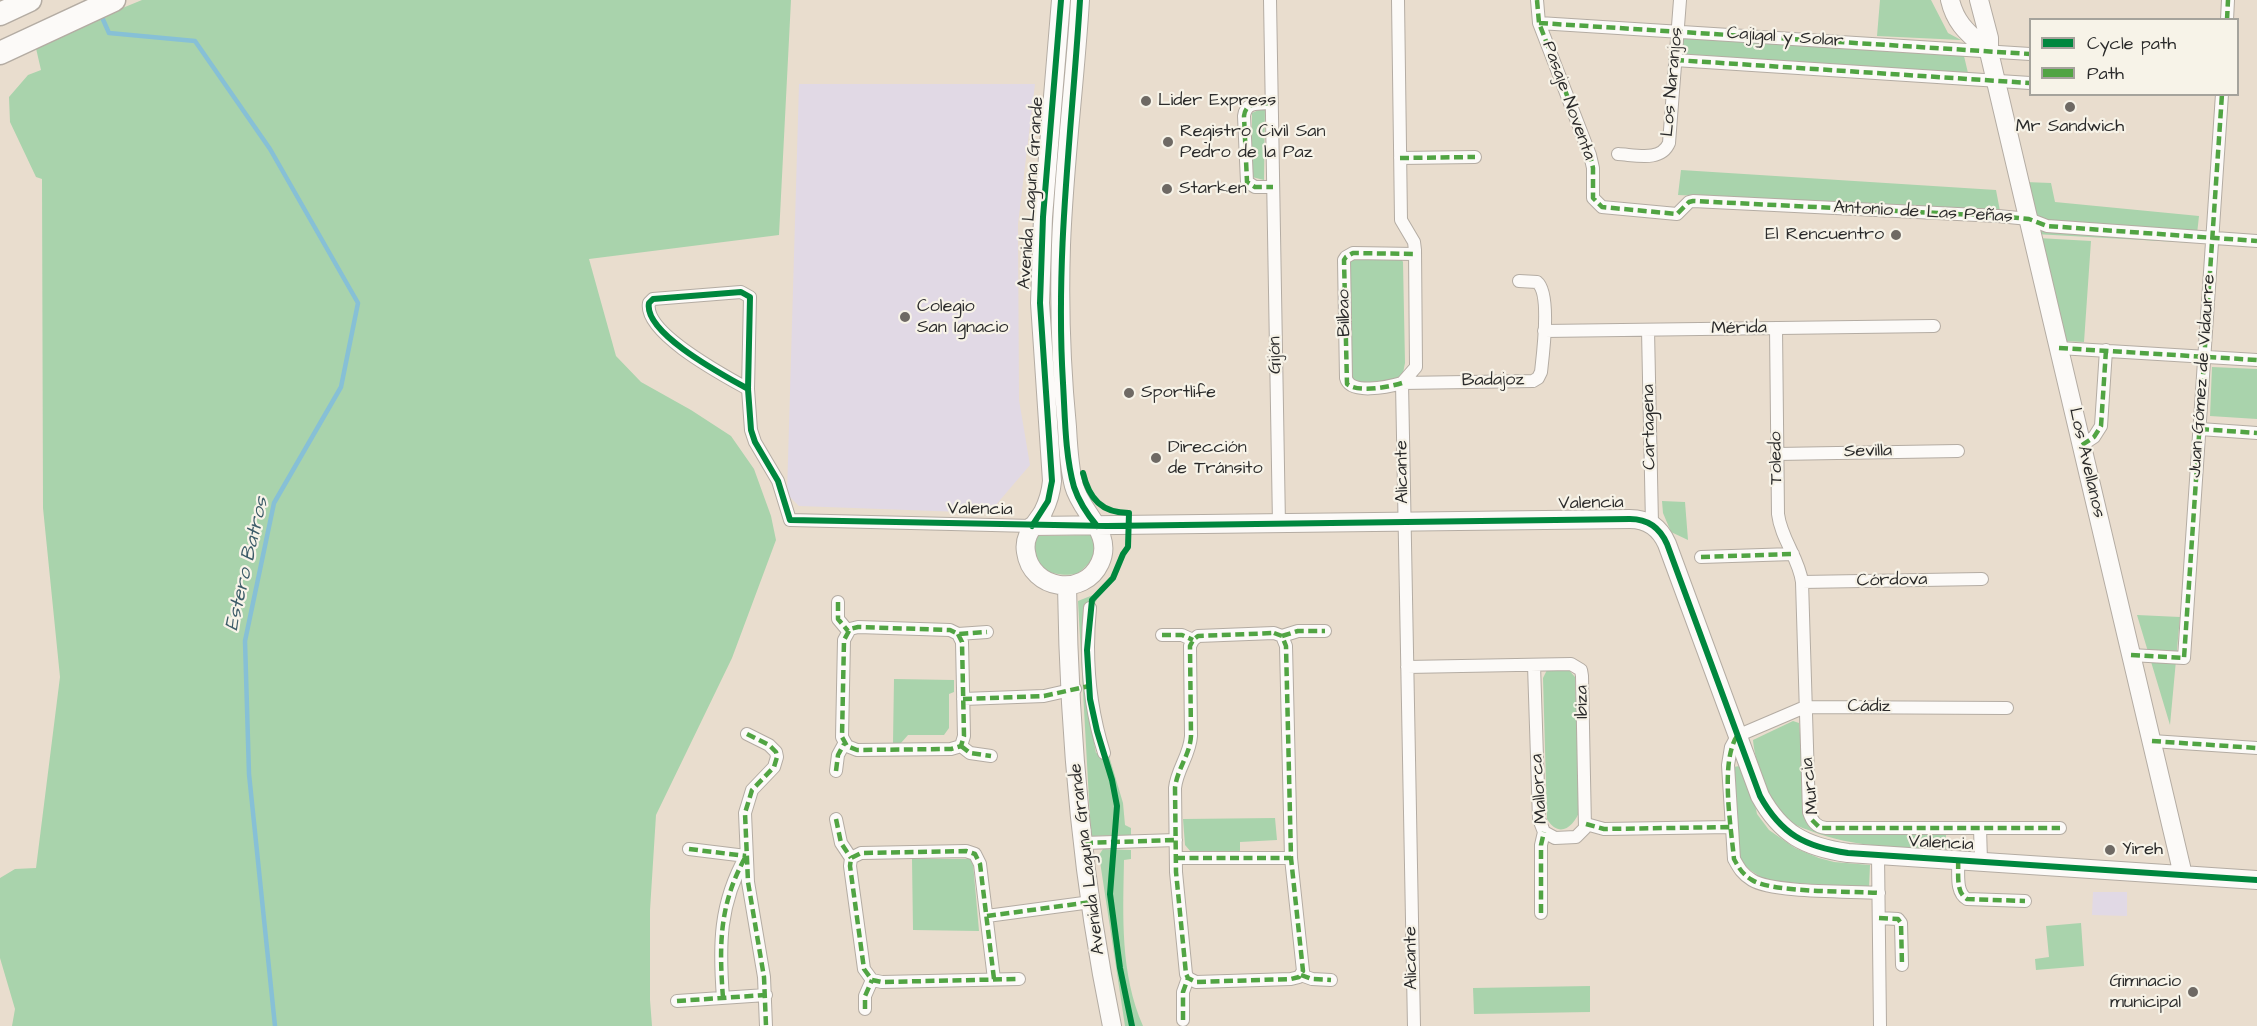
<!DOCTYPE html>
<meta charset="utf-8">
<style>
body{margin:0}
#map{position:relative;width:2257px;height:1026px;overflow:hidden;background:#e9ddce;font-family:"Architects Daughter",sans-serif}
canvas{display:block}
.legend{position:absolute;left:2029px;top:18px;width:210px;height:78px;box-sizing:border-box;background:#f7f3e8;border:2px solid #a5a39c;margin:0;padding:8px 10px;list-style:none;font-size:18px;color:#2b2b2b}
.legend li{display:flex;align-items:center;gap:12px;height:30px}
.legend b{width:30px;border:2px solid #a5a39c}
</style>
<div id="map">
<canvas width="2257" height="1026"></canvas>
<ul class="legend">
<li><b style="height:8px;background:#00873e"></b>Cycle path</li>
<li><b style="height:8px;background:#51a443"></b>Path</li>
</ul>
</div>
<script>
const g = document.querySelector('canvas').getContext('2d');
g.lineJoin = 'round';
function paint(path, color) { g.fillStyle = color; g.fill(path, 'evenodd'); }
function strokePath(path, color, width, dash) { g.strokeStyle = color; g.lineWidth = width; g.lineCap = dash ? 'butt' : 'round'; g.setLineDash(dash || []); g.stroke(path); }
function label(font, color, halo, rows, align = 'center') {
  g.font = font + ' "Architects Daughter",sans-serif'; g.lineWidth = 4.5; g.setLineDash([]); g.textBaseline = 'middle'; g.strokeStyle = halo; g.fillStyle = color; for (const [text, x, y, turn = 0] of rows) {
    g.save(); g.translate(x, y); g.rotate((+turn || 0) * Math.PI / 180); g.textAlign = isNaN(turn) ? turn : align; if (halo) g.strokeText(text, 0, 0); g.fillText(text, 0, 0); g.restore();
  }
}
paint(new Path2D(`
 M799,84H1035L1018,224L1019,400L1030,465L989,513L799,506L787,494Z
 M2093,892H2127V916L2092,915Z`), '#e1d9e5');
paint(new Path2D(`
 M142,0H791L779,235L589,259L616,356L641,382L691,410L731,436L754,469L771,516L776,540L732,658L656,815L650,910V1000L652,1026H12L15,1009L0,958V878L15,869L36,868L60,677L43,508L42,179L36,177L10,122L9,97L28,75L41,70L35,44Z
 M1880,0H1931L1948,33L1961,40L1877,36Z
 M1681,38L1964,56L1968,73L1679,56Z
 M1265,107L1264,180L1252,177V113Z
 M1681,170L1996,190L2000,211L1678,195Z
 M2025,182L2051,183L2055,202L2199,216L2196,243L2035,234Z
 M2038,238L2091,241L2084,342L2062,341Z
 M1354,258L1402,260L1403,262L1405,363L1403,373L1394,382L1356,384L1352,382L1349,262Z
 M2212,367L2257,369V419L2210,416Z
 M1662,501L1685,502L1688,540L1671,532L1663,513Z
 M1092,535C1100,554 1092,562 1077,574C1060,577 1032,572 1032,550C1032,546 1035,540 1036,536Z
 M1098,593L1096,602L1085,608C1078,656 1088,706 1096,753L1109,756L1123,803L1125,825L1131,828V835L1091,836L1078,601Z
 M2137,615L2180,617L2170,725Z
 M1567,668L1575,677L1580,810C1574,827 1559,839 1547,819L1543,678L1547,670Z
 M894,679L954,680V692L949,694V728L944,735H908L901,743H893Z
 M1793,721L1799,723L1808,823L1946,834V849C1900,847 1854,848 1811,831C1806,829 1799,827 1794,824C1771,810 1755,765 1753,740Z
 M1740,766L1753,795L1757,814L1769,830L1795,848L1819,858L1834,862L1870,865L1869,888L1782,882L1762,878L1750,870L1739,860L1733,767Z
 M1275,818L1277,840L1240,842V851L1191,852L1185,845L1183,819Z
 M1103,849L1131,850V859L1124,860C1123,917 1120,973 1143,1026H1125L1099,855Z
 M912,859H970L973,863L979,931L913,930Z
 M2081,923L2084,966L2036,970L2035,959L2049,957L2046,926Z
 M1590,986V1012L1474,1014L1473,988Z`), '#a9d3ac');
strokePath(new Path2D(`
 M101,15L109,33L195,41L270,149L358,303L341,387L274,503L245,641L249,774L275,1026`), '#87c0d6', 4.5);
const street = new Path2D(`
 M1270,0L1279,524
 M1398,0L1401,220L1414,242L1415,250L1416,367L1402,383L1414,1026
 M1537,0L1539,23L1590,155L1593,168V198L1602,207L1677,214L1689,202L1693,201L1998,216L2029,219L2047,226L2257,241
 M2227,20L2228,0
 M1539,23L2030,54
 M1675,60L2030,83
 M1272,103C1259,104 1246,101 1244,116L1247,182L1255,187H1273
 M1618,154C1636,155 1661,162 1669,143L1680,0
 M1400,158L1475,157
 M1415,254L1353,253L1346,257L1344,260L1346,378C1350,395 1388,387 1402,383L1533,381L1538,378L1541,372C1543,354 1551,293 1537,282L1519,281
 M1776,328L1778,514C1781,539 1799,558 1802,582L1809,812C1812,821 1816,827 1826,828H2060
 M1648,330L1652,524
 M1544,331L1934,326
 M2059,348L2257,360
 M748,389C725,376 643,333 649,303L653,299L741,292L750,297L748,389L751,430L755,442L778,481L790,520L1032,526
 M2200,429L2257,433
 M2082,445L2094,437L2101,426L2106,350
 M1777,454L1958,451
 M1701,557L1793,554
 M1802,582L1982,579
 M838,602V619L848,631
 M1090,608C1085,658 1089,705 1104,753
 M1274,633L1282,636L1286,646L1291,858L1303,971L1299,977L1291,979L1196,982L1188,978L1186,974L1176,872L1175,788C1177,769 1190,755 1191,736L1190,646L1193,640L1198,636Z
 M958,634L962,642L964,736L961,746L951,749L857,750L847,746L842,737L844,640L850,629L858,627L950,630L958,634L987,632
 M1162,635H1182L1193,640
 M1282,636L1298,631H1325
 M2131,655L2184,658L2222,94
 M1534,665L1539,819L1544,832L1541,845V913
 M1407,667L1571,664L1581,670L1582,676L1585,828L1576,837L1555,838L1544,832
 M963,699L1044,696L1075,689
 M747,734L769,745L776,752L777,757L774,767L752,790L745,813L748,882L764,977L766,1026
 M2152,741L2257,748
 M961,746L970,753L991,756
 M836,771L838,755L844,744
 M836,819L841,843L851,858
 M1586,824L1604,829L1731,827
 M1980,828L1981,861
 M1084,843L1176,840
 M689,849L746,856
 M1878,855L1880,1026
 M1176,858H1291
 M1958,860C1959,873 1955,892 1967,899L2025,901
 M1879,893C1850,891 1773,893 1752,880C1742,874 1739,868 1734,859L1728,765L1731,747L1737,736L1805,707L2007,708
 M987,916L1091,902
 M1879,918L1898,919L1901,923L1902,965
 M1301,975L1312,979L1331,980
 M994,979L980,864L975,854L966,851L861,853L851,858L850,866L864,969L872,980L882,982L1019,979
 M723,998C719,945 719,904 746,856
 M677,1001L766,995
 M865,1009V996L872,980
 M1183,1020V992L1188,978`);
const secondary = new Path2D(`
 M1061,0L1043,217L1040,303L1052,481C1051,492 1048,502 1043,512C1035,525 1023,535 1026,552C1031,590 1084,598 1100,563C1114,533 1081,513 1074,486C1069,467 1068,446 1067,427C1061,366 1059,306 1061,245C1064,163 1075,82 1080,0
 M1950,0C1956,26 1971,35 1989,52
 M1979,0L1989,38V52L2183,875
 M1032,526L1630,519C1648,519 1660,528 1667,544L1760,796C1781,834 1805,847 1848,853L2257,880
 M1067,586C1069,733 1082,882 1112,1026`);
const highway = new Path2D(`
 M0,14L30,0
 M0,53L114,0`);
strokePath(street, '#b4aca3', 14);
strokePath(secondary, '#b4aca3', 20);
strokePath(highway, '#b4aca3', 25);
strokePath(street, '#fcfaf8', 12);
strokePath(secondary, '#fcfaf8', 18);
strokePath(highway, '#fcfaf8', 22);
strokePath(new Path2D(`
 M1537,0L1539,23L1590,155L1593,168V198L1602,207L1677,214L1689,202L1693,201L1998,216L2029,219L2047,226L2257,241
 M2227,20L2228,0
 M1539,23L2030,54
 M1675,60L2030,83
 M1272,103C1259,104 1246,101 1244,116L1247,182L1255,187H1273
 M1400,158L1475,157
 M2059,348L2257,360
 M1402,383C1389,387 1358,393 1347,384L1344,260L1346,257L1353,253L1415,254
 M2200,429L2257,433
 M2082,445L2094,437L2101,426L2106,350
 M1701,557L1793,554
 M838,602V619L848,631
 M1274,633L1282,636L1286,646L1291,858L1303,971L1299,977L1291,979L1196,982L1188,978L1186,974L1176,872L1175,788C1177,769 1190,755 1191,736L1190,646L1193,640L1198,636Z
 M958,634L962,642L964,736L961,746L951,749L857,750L847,746L842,737L844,640L850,629L858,627L950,630L958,634L987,632
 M1162,635H1182L1193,640
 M1282,636L1298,631H1325
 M2131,655L2184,658L2222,94
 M963,699L1044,696L1089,686
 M747,734L769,745L776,752L777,757L774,767L752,790L745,813L748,882L764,977L766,1026
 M1737,736C1720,762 1731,827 1734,859C1739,868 1742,874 1752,880C1773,893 1850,891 1879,893
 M2152,741L2257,748
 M961,746L970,753L991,756
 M836,771L838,755L844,744
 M836,819L841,843L851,858
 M1812,820L1820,828H2060
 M1586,824L1604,829L1731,827
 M1084,843L1176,840
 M689,849L746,856
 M1176,858H1291
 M1958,860C1959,873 1955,892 1967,899L2025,901
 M1541,913V845L1544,832
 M987,916L1091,902
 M1879,918L1898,919L1901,923L1902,965
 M1301,975L1312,979L1331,980
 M994,979L980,864L975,854L966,851L861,853L851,858L850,866L864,969L872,980L882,982L1019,979
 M723,998C719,945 719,904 746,856
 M677,1001L766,995
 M865,1009V996L872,980
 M1183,1020V992L1188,978`), '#51a443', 4.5, [9, 4.5]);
strokePath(new Path2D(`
 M1080,0C1072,129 1055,253 1063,383C1065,416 1065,455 1074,487C1079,502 1087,514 1097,526
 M748,389C725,376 643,333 649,303L653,299L741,292L750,297L748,389L751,430L755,442L778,481L790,520L1107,526L1630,519C1648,519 1660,528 1667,544L1760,796C1781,834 1805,847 1848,853L2257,880
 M1083,473C1089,499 1102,513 1129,513L1128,547L1123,554L1113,578L1092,600L1087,650L1090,699L1097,731L1112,780L1117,806L1110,894L1120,968L1132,1026
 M1032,526L1048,501L1052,481L1040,303L1043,217L1061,0`), '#00873e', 6);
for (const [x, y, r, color] of [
 [1146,101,6,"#6e6964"],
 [2070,107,6,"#6e6964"],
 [1168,142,6,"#6e6964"],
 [1167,189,6,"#6e6964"],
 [1896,235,6,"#6e6964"],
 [905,317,6,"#6e6964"],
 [1129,393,6,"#6e6964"],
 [1156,458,6,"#6e6964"],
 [2110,850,6,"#6e6964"],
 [2193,992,6,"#6e6964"]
]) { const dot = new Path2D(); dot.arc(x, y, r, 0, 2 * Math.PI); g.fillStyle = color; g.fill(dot); strokePath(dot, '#f7f3e8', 2); }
label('18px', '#2b2b2b', '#f7f3e8', [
 ["Cajigal y Solar",1785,38,4],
 ["Los Naranjos",1673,82,-85],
 ["Pasaje Noventa",1568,101,70],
 ["Avenida Laguna Grande",1032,193,-86],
 ["Antonio de Las Peñas",1923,213,3],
 ["Bilbao",1345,313,-91],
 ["Mérida",1739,329,-1],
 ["Gijón",1276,355,-91],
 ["Juan Gómez de Vidaurre",2203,376,-86],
 ["Badajoz",1493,381,-1],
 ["Cartagena",1650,427,-91],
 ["Sevilla",1868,452,-1],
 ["Toledo",1777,458,-91],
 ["Los Avellanos",2086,463,77],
 ["Alicante",1403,472,-91],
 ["Valencia",1591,504,-1],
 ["Valencia",980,510,1],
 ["Córdova",1892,581,-1],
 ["Ibiza",1583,702,-91],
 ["Cádiz",1869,707],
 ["Murcia",1811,786,-96],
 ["Mallorca",1540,789,-94],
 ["Valencia",1941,844,3],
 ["Avenida Laguna Grande",1088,859,-97],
 ["Alicante",1412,958,-91]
]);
label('18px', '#2b2b2b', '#f7f3e8', [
 ["Lider Express",1158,101],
 ["Mr Sandwich",2070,127,"center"],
 ["Registro Civil San",1180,132],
 ["Pedro de la Paz",1180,153],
 ["Starken",1179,189],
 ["El Rencuentro",1884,235,"right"],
 ["Colegio",917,307],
 ["San Ignacio",917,328],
 ["Sportlife",1141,393],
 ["Dirección",1168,448],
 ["de Tránsito",1168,469],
 ["Yireh",2122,850],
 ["Gimnacio",2181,982,"right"],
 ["municipal",2181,1003,"right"]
], 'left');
label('italic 20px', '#3c5b68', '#f7f3e8', [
 ["Estero Batros",248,564,-77]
]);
</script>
